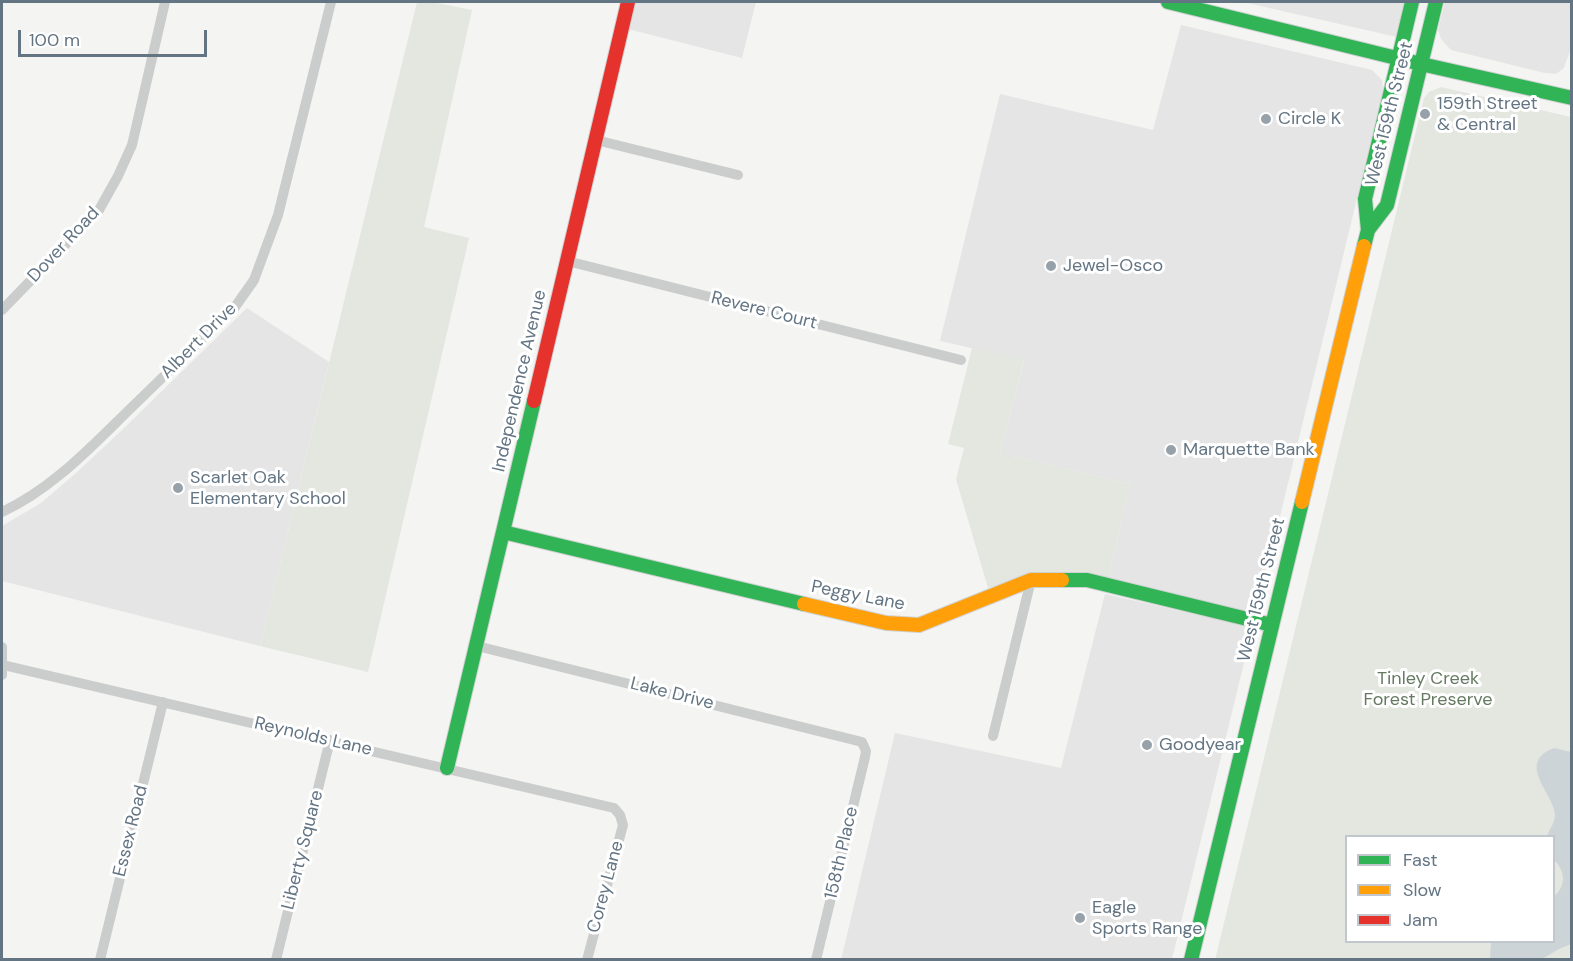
<!DOCTYPE html>
<style>
body{margin:0}
#map{position:relative;width:1573px;height:961px;overflow:hidden;background:#f4f4f2;font-family:"DM Sans",sans-serif}
canvas{display:block}
.frame{position:absolute;inset:0;border:3px solid #637483;pointer-events:none}
.legend{position:absolute;left:1345px;top:835px;width:210px;height:108px;box-sizing:border-box;background:#fff;border:2px solid #c1c7cd;margin:0;padding:8px 10px;list-style:none;font-size:18px;color:#637483}
.legend li{display:flex;align-items:center;gap:12px;height:30px}
.legend b{width:30px;border:2px solid #c1c7cd}
.scale{position:absolute;left:18px;top:30px;width:189px;height:27px;box-sizing:border-box;border:3px solid #637483;border-top:0;padding-left:8px;font-size:18px;line-height:21px;white-space:nowrap;color:#637483;-webkit-text-stroke:4px #fff;paint-order:stroke}
</style>
<div id="map">
<canvas width="1573" height="961"></canvas>
<div class="frame"></div>
<ul class="legend">
<li><b style="height:8px;background:#30b455"></b>Fast</li>
<li><b style="height:8px;background:#ff9f0a"></b>Slow</li>
<li><b style="height:8px;background:#e5322d"></b>Jam</li>
</ul>
<div class="scale">100 m</div>
</div>
<script>
const g = document.querySelector('canvas').getContext('2d');
g.lineJoin = 'round';
function paint(path, color) { g.fillStyle = color; g.fill(path, 'evenodd'); }
function strokePath(path, color, width, dash) { g.strokeStyle = color; g.lineWidth = width; g.lineCap = dash ? 'butt' : 'round'; g.setLineDash(dash || []); g.stroke(path); }
function label(font, color, halo, rows, align = 'center') {
  g.font = font + ' "DM Sans",sans-serif'; g.lineWidth = 6; g.setLineDash([]); g.textBaseline = 'middle'; g.strokeStyle = halo; g.fillStyle = color; for (const [text, x, y, turn = 0] of rows) {
    g.save(); g.translate(x, y); g.rotate((+turn || 0) * Math.PI / 180); g.textAlign = isNaN(turn) ? turn : align; if (halo) g.strokeText(text, 0, 0); g.fillText(text, 0, 0); g.restore();
  }
}
paint(new Path2D(`
 M634,2H756L742,58L628,29Z
 M1243,2H1404L1397,37Z
 M1445,2H1571V48L1564,68L1556,74L1545,73L1451,50L1441,39L1438,30Z
 M1181,25L1372,70L1382,80L1383,91L1259,603L1253,610L1244,611L1108,579L1130,484L1000,453L1024,360L940,341L1000,94L1153,130Z
 M247,308L329,362L260,646L2,581V526L41,503L76,473L120,432Z
 M1105,594L1242,625L1251,634L1172,959L841,960L895,733L1061,768Z`), '#e4e5e4');
paint(new Path2D(`
 M417,2H432L472,10L424,227L469,238L368,672L260,646Z
 M1441,87L1571,117V959L1215,960L1424,98L1429,92ZM1346,836H1554V942H1346Z
 M972,348L1024,359L1000,453L1130,484L1108,579L1072,572L1034,575L988,588L956,479L964,448L948,444Z`), '#e3e7e0');
paint(new Path2D(`
 M1554,748L1571,752V944L1559,949L1542,959H1490L1491,942H1554V896C1567,886 1565,870 1554,860V836H1547C1550,829 1555,822 1555,814C1554,794 1515,763 1554,748Z`), '#ccd4d7');
const fast = new Path2D(`
 M1168,2L1421,64L1572,98
 M1368,230L1387,205L1436,2
 M1364,246L1368,230L1365,199L1412,2
 M503,532L804,604
 M1062,580H1087L1272,625
 M447,768L534,401
 M1191,960L1302,502`);
const slow = new Path2D(`
 M1302,502L1364,246
 M804,604L886,623L919,625L1031,580H1062`);
const jam = new Path2D(`
 M534,401L628,2`);
strokePath(fast, '#d0d2d2', 16);
strokePath(slow, '#d0d2d2', 16);
strokePath(jam, '#d0d2d2', 16);
strokePath(new Path2D(`
 M596,140L738,175
 M567,261L961,360
 M2,310L99,210L118,176L132,145L165,2
 M2,512C52,489 91,447 130,409C165,375 200,341 235,307L254,280L278,215L331,2
 M477,646L862,742L866,751L865,757L816,960
 M2,647V675
 M3,665L614,808L620,815L623,825L587,960
 M993,736L1031,580
 M100,960L163,702
 M276,960L330,740`), '#cbcdcd', 10);
strokePath(fast, '#30b455', 14);
strokePath(slow, '#ff9f0a', 14);
strokePath(jam, '#e5322d', 14);
for (const [x, y, r, color] of [
 [1425,114,6,"#96a1aa"],
 [1266,119,6,"#96a1aa"],
 [1051,266,6,"#96a1aa"],
 [1171,450,6,"#96a1aa"],
 [178,488,6,"#96a1aa"],
 [1147,745,6,"#96a1aa"],
 [1080,918,6,"#96a1aa"]
]) { const dot = new Path2D(); dot.arc(x, y, r, 0, 2 * Math.PI); g.fillStyle = color; g.fill(dot); strokePath(dot, '#fff', 2); }
label('18px', '#637483', '#fff', [
 ["159th Street",1437,104],
 ["& Central",1437,125],
 ["Circle K",1278,119],
 ["Jewel-Osco",1063,266],
 ["Marquette Bank",1183,450],
 ["Scarlet Oak",190,478],
 ["Elementary School",190,499],
 ["Goodyear",1159,745],
 ["Eagle",1092,908],
 ["Sports Range",1092,929]
], 'left');
label('18px', '#637483', '#fff', [
 ["West 159th Street",1390,114,-76],
 ["Dover Road",64,245,-47],
 ["Revere Court",764,311,14],
 ["Albert Drive",199,341,-45],
 ["Independence Avenue",520,381,-77],
 ["West 159th Street",1262,590,-76],
 ["Peggy Lane",858,596,11],
 ["Lake Drive",672,694,14],
 ["Reynolds Lane",313,737,13],
 ["Essex Road",131,831,-76],
 ["Liberty Square",303,850,-76],
 ["158th Place",842,853,-77],
 ["Corey Lane",606,887,-75]
]);
label('18px', '#667a62', '#fff', [
 ["Tinley Creek",1428,679],
 ["Forest Preserve",1428,700]
]);
</script>
